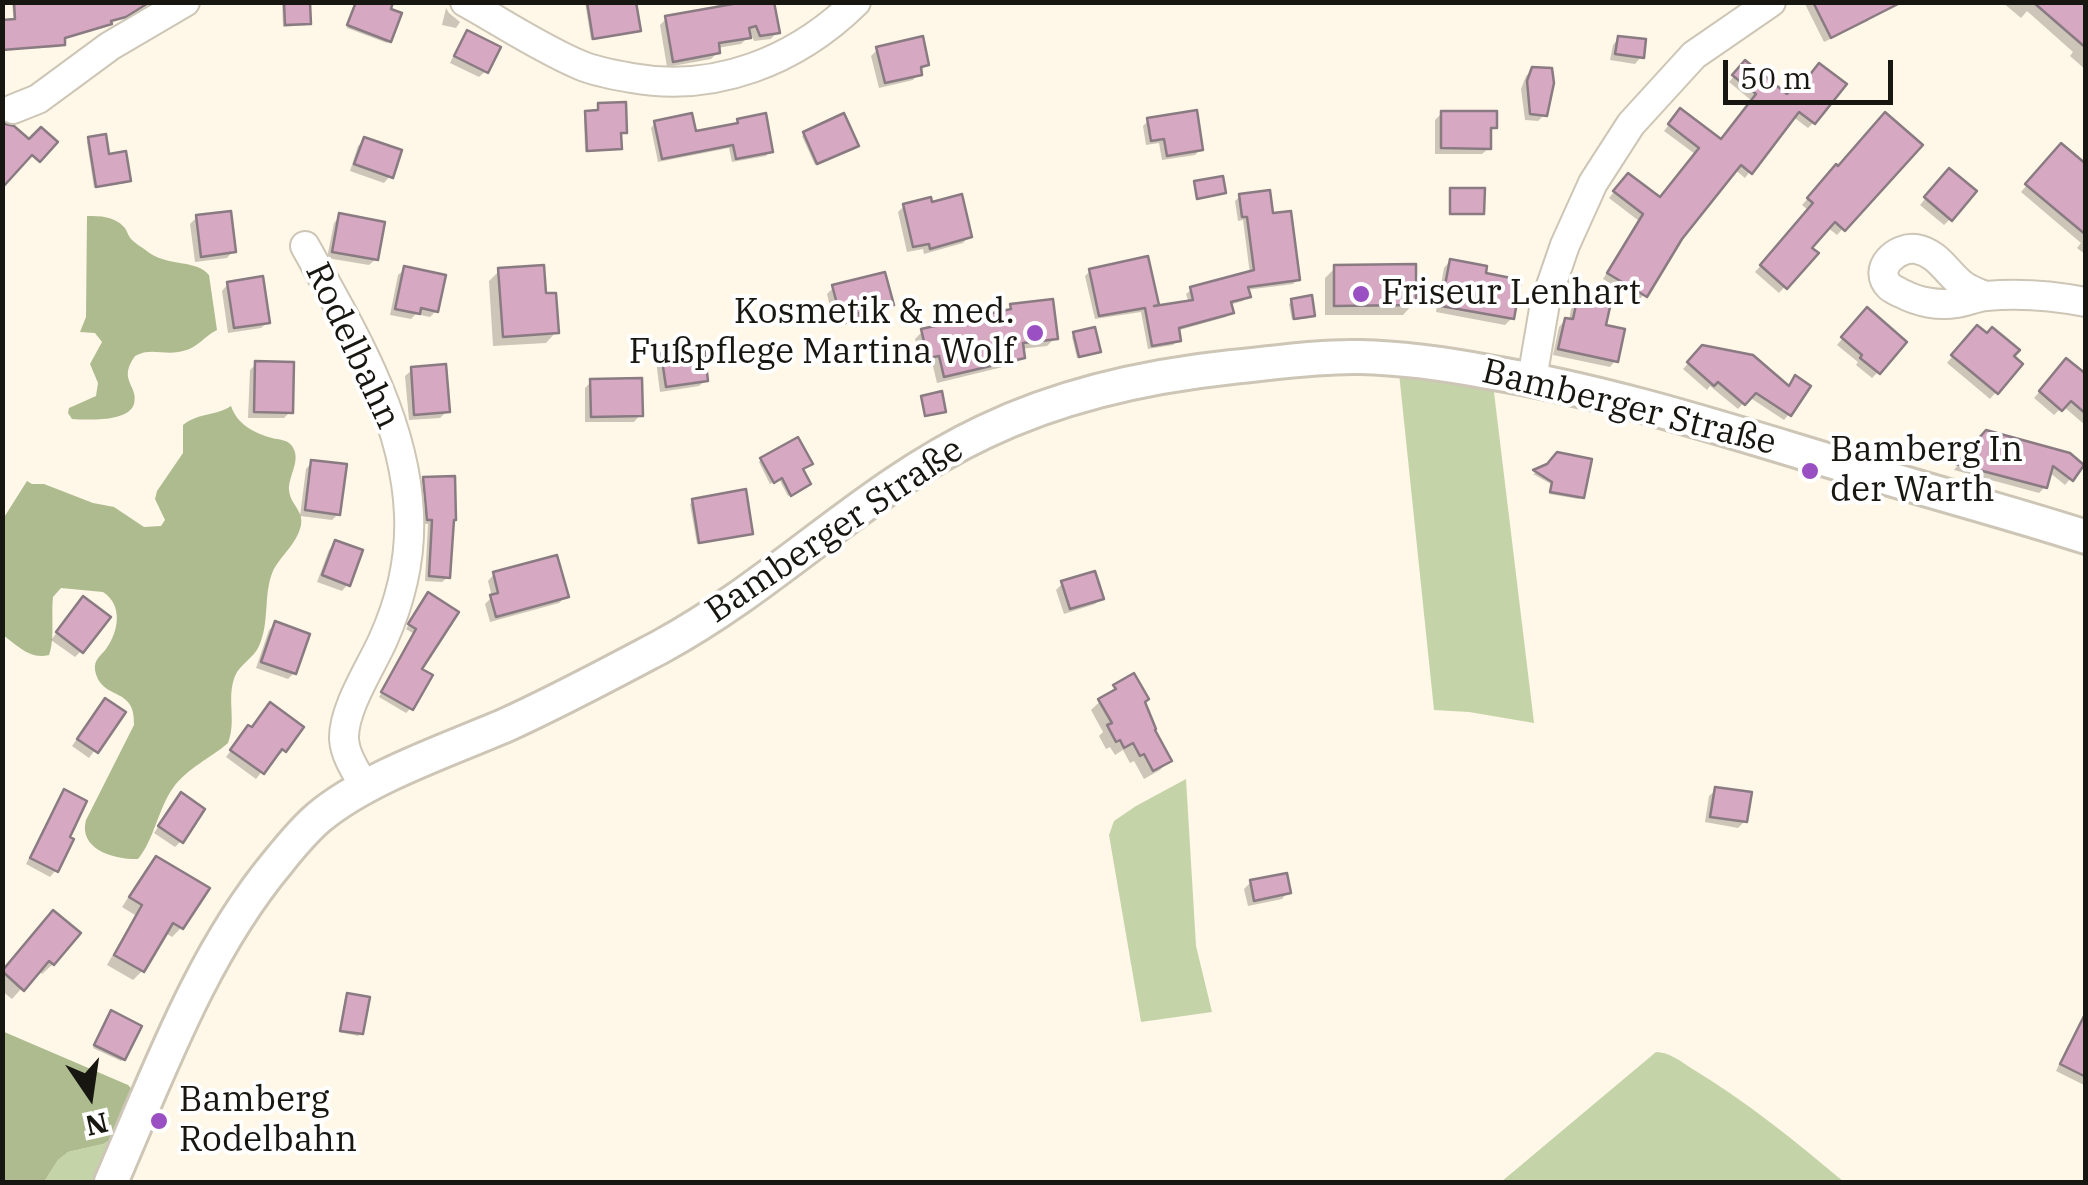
<!DOCTYPE html>
<meta charset="utf-8">
<style>
body{margin:0}
#map{position:relative;width:2088px;height:1185px;overflow:hidden;background:#fff7e7;font-family:"IBM Plex Serif",serif}
canvas{display:block}
.frame{position:absolute;inset:0;border:5px solid #181610;pointer-events:none}
.north{position:absolute;left:40px;top:1045px;width:100px;height:100px;-webkit-text-stroke:8px #fff;paint-order:stroke;rotate:167deg;font-size:28px;font-weight:700;line-height:40px;text-align:center;color:#181610}
.north::after{content:'';display:block;margin:auto;width:35px;height:45px;background:#181610;clip-path:polygon(50% 0,100% 100%,50% 72%,0 100%)}
.scale{position:absolute;left:1723px;top:60px;width:170px;height:45px;box-sizing:border-box;border:5px solid #181610;border-top:0;padding-left:12px;font-size:30px;line-height:35px;white-space:nowrap;color:#181610;-webkit-text-stroke:8px #fff;paint-order:stroke}
</style>
<div id="map">
<canvas width="2088" height="1185"></canvas>
<div class="frame"></div>
<div class="north">N</div>
<div class="scale">50 m</div>
</div>
<script>
const g = document.querySelector('canvas').getContext('2d');
g.lineJoin = 'round';
function paint(path, color) { g.fillStyle = color; g.fill(path, 'evenodd'); }
function strokePath(path, color, width, dash) { g.strokeStyle = color; g.lineWidth = width; g.lineCap = dash ? 'butt' : 'round'; g.setLineDash(dash || []); g.stroke(path); }
function label(font, color, halo, rows, align = 'center') {
  g.font = font + ' "IBM Plex Serif",serif'; g.lineWidth = 8; g.setLineDash([]); g.textBaseline = 'middle'; g.strokeStyle = halo; g.fillStyle = color; for (const [text, x, y, turn = 0] of rows) {
    g.save(); g.translate(x, y); g.rotate((+turn || 0) * Math.PI / 180); g.textAlign = isNaN(turn) ? turn : align; if (halo) g.strokeText(text, 0, 0); g.fillText(text, 0, 0); g.restore();
  }
}
paint(new Path2D(`
 M1399,373L1493,384L1534,723L1469,712L1434,710Z
 M1186,779L1196,946L1212,1012L1141,1022L1109,835L1114,821L1136,806Z
 M1656,1052C1669,1052 1680,1061 1691,1068C1746,1101 1795,1141 1844,1182H1501Z
 M118,1136L93,1182H44L58,1160L68,1152L103,1144Z`), '#c5d3a9');
paint(new Path2D(`
 M87,216C100,216 114,216 124,227C127,230 128,236 132,240C136,244 146,250 151,254C170,266 197,260 209,275L217,330C204,336 198,348 183,351C165,356 151,347 135,356C117,381 139,385 134,404C129,422 87,420 72,419L68,413L69,408L96,396L98,383L90,364L102,342L95,333L80,332L86,317Z
 M231,406C237,424 254,433 272,438C279,440 287,439 292,446C302,460 288,476 289,490C290,504 304,511 301,525C297,544 281,555 273,571C263,594 270,622 259,646C254,658 240,664 235,676C226,699 237,720 228,743C211,758 187,768 173,788C158,809 154,840 138,859C114,860 78,849 86,820L134,725C136,685 101,702 95,670C94,659 100,657 106,649C119,631 123,605 103,592L61,588L53,597C51,614 55,640 49,655C30,660 17,645 3,635V519L27,481L32,484H44L93,503L114,507L144,527L161,526L165,520L155,499L157,491L183,453V425C197,413 216,416 231,406Z
 M2,1031L128,1085L133,1090L118,1136L103,1144L68,1152L58,1160L44,1182H3Z`), '#adbb8f');
paint(new Path2D(`
 M12,2H139L62,39V44L60,47L9,50L8,28L14,27Z
 M282,2H307L308,23L306,25L283,27Z
 M356,2L389,40L387,43L347,28Z
 M585,2H634L639,30L636,32L591,40Z
 M728,2H772L777,32L771,39L754,41L751,34L741,44L717,48L718,52L711,59L667,67L660,25L666,19L728,8Z
 M1804,2H1869L1874,14L1868,21L1824,42Z
 M2002,2H2084L2086,4V70L2070,56L2073,52L2027,11L2021,18Z
 M446,8L449,13L460,22L456,28L442,25Z
 M468,33L486,71L479,77L450,63L461,40Z
 M1619,38L1641,57L1635,64L1610,60L1613,45Z
 M878,49L927,64L913,80L879,88L871,56Z
 M1533,69L1545,114L1538,121L1525,120L1521,89L1526,76Z
 M1740,69L1788,97L1814,122L1808,128L1792,116L1745,178L1734,169L1680,238L1639,301L1603,279L1639,221L1609,198L1622,182L1659,200L1695,154L1664,131L1675,117L1721,142L1752,101L1729,82Z
 M599,106L625,132L619,134V148L617,150L585,152L584,116L586,113H596Z
 M1442,113L1495,127L1489,133V148L1482,154H1435V120Z
 M1149,120L1201,149L1195,155L1162,160L1159,143L1146,145L1143,126Z
 M738,121L770,151L766,156L732,162L729,148L658,162L651,128L655,123L694,134L732,127Z
 M804,134L853,148L815,165L802,136Z
 M89,139L128,180L126,183L94,188L87,142Z
 M364,140L390,176L384,183L350,171L358,146Z
 M1920,145L1837,235L1827,227L1808,248L1815,254L1779,293L1755,272L1809,211L1802,205L1830,174Z
 M2055,152L2086,196V255L2077,248L2081,243L2021,192Z
 M1943,177L1950,219L1944,225L1920,205Z
 M1451,190L1482,213L1479,215H1449V193Z
 M1240,196L1271,216L1297,280L1293,284L1246,290L1248,296L1243,301L1229,305L1231,312L1226,317L1176,331L1178,340L1173,345L1148,349L1141,312L1095,319L1085,276L1090,271L1156,304L1151,309L1189,303L1186,294L1191,290L1250,274L1243,220L1238,221L1235,201Z
 M904,206L969,236L963,243L924,254L923,249L907,252L898,212Z
 M340,216L376,259L369,265L327,258L334,223Z
 M197,217L233,251L227,258L195,262L190,224Z
 M1450,261L1483,275L1512,318L1505,325L1436,312L1444,268Z
 M1335,268L1413,304L1403,315H1325V278Z
 M405,269L436,311L430,317L416,314L411,319L390,315L398,275Z
 M499,271L544,296L556,332L546,343L493,346L489,281Z
 M228,284L268,322L261,328L228,333L222,291Z
 M833,288L891,304L884,310L858,317L851,323L835,327L827,294Z
 M1292,301L1312,315L1309,318L1292,320L1289,304Z
 M1578,303L1603,327L1616,360L1610,367L1553,355L1559,327L1565,320L1569,321L1571,309Z
 M1011,307L1055,338L1047,346L1021,349L1023,357L1015,364L937,383L932,362L921,364L915,339L923,331L1006,312Z
 M1861,316L1878,372L1872,378L1856,365L1858,362L1837,345Z
 M1074,334L1098,351L1077,358L1072,337Z
 M1971,334L2020,364L1990,399L1947,363Z
 M1703,347L1787,388L1790,384L1789,414L1784,420L1749,397L1738,409L1710,386L1707,390L1683,369Z
 M662,355L706,380L699,386L660,392L656,361Z
 M256,364L290,412L284,418H248L250,370Z
 M2060,368L2086,378L2085,425L2063,406L2054,415L2034,398Z
 M412,370L447,411L440,418L409,420L405,376Z
 M592,381L640,415L634,422H585V388Z
 M1980,439L2081,466L2065,485L2049,472L2045,487L2039,493L1954,470Z
 M761,460L800,469L806,486L788,496L779,479L770,484L759,462Z
 M312,462L338,514L332,520L300,516L306,469Z
 M1548,467L1582,497L1579,499L1549,494L1551,484L1533,474Z
 M424,479L448,577L442,582L425,581L428,524H422L419,485Z
 M693,501L751,533L748,535L697,544L690,504Z
 M335,543L348,584L342,591L317,582L329,550Z
 M494,574L566,596L559,603L490,622L485,604L492,597L488,581Z
 M1063,583L1101,598L1095,604L1064,614L1056,590Z
 M424,599L419,670L411,708L406,713L379,697L414,634L406,629Z
 M77,606L81,651L75,657L51,640Z
 M275,624L294,673L288,679L256,668L269,630Z
 M1115,687L1142,702L1169,760L1160,770L1144,779L1134,761L1130,763L1123,750L1115,755L1110,747L1106,749L1099,736L1103,732L1091,710Z
 M99,707L122,713L89,758L72,746Z
 M248,728L284,750L278,756L275,754L256,779L226,757Z
 M1716,790L1745,821L1738,828L1705,822L1709,796Z
 M64,792L56,870L50,877L26,864L58,799Z
 M175,802L181,841L175,847L154,833Z
 M156,859L181,928L172,937L164,932L142,971L133,980L107,965L135,915L122,907L147,868Z
 M1251,882L1288,892L1282,899L1248,906L1244,889Z
 M43,923L53,964L42,974L38,970L12,999L2,991V972Z
 M347,996L361,1033L358,1036L339,1032L345,998Z
 M109,1016L123,1059L121,1061L93,1048Z
 M2075,1039L2086,1044V1086L2056,1071L2068,1045Z`), '#0003');
const building = new Path2D(`
 M14,2H150L126,17L111,21L112,24L65,38V45L2,50V20L15,19Z
 M284,2H310L311,24L285,25Z
 M356,2H393L391,9L402,13L391,42L347,25Z
 M587,2H636L641,31L593,39Z
 M744,2H774L780,33L760,36L756,26L749,28L751,38L719,43L720,53L673,62L665,16Z
 M1813,2H1902L1831,38Z
 M2033,2H2086V48Z
 M467,30L501,47L488,73L454,56Z
 M923,36L929,65L921,67L922,75L885,83L876,47Z
 M1618,36L1646,39L1644,58L1615,54Z
 M1745,60L1787,94L1805,75L1808,77L1819,63L1847,84L1815,124L1799,112L1752,174L1741,165L1682,239L1647,297L1607,273L1643,214L1613,191L1628,173L1660,197L1699,148L1668,124L1680,108L1721,139L1756,94L1732,75Z
 M1532,67L1552,68L1554,83L1547,116L1530,114L1527,81Z
 M626,102L627,133H621L622,149L587,151L585,111L598,110V103Z
 M1197,110L1203,150L1167,156L1164,139L1151,141L1147,118Z
 M1441,111H1497V128H1491V149L1441,148Z
 M1885,112L1923,145L1845,231L1835,222L1812,248L1819,253L1787,289L1760,265L1813,203L1807,198L1836,164L1838,166Z
 M692,113L696,131L738,123L737,119L766,113L773,152L736,159L733,145L662,159L654,121Z
 M844,113L859,146L817,164L803,132Z
 M2,123L14,126L29,139L41,127L58,142L40,162L32,155L2,188Z
 M106,134L109,154L126,151L131,181L96,187L88,137Z
 M364,137L402,150L393,178L354,164Z
 M2061,143L2086,164V235L2025,184Z
 M1949,168L1977,191L1952,221L1924,197Z
 M1223,176L1226,193L1197,199L1194,181Z
 M1450,188H1485L1484,214H1450Z
 M1270,190L1273,213L1291,211L1300,280L1248,287L1251,297L1231,302L1234,313L1179,328L1181,341L1152,346L1145,308L1099,316L1089,269L1148,256L1159,305L1154,306L1193,300L1190,287L1254,270L1247,217H1242L1239,194Z
 M962,194L972,237L930,249L929,244L913,247L903,204L931,197L932,202Z
 M231,211L236,252L201,257L196,215Z
 M339,213L385,222L378,260L332,252Z
 M1450,259L1487,266L1486,273L1521,280L1514,319L1441,306Z
 M1416,264V305L1334,306V265Z
 M544,265L546,293H556L559,333L503,337L498,268Z
 M404,266L446,275L438,312L421,308L420,314L395,309Z
 M885,272L894,305L859,313L860,318L842,323L832,285Z
 M263,276L270,323L234,328L227,282Z
 M1312,295L1315,316L1294,319L1291,299Z
 M1053,299L1058,339L1023,343L1025,358L944,377L939,356L928,358L921,329L1011,309L1010,304Z
 M1577,300L1610,307L1606,325L1625,329L1618,362L1558,349L1565,318L1573,319Z
 M1867,307L1907,342L1880,374L1860,358L1862,355L1841,337Z
 M1977,325L1987,333L1992,327L2020,350L2014,356L2023,364L1998,394L1951,355Z
 M1095,327L1101,352L1079,357L1073,332Z
 M1702,345L1753,355L1789,386L1795,375L1811,386L1791,416L1756,393L1745,405L1718,382L1714,386L1687,362Z
 M704,347L708,381L666,387L661,353Z
 M2066,358L2086,374V414L2071,401L2062,411L2039,391Z
 M255,361L294,362L293,413L254,412Z
 M446,364L450,412L414,415L411,367Z
 M642,378L643,416L591,417L590,379Z
 M942,391L946,412L925,416L921,396Z
 M1986,430L2070,453L2084,465L2073,481L2053,466L2047,488L1956,464Z
 M798,437L813,464L803,469L811,484L791,496L782,478L774,483L760,458Z
 M1557,452L1592,459L1584,498L1550,492L1552,482L1533,470L1547,464Z
 M311,460L347,464L340,515L305,510Z
 M455,476L456,520H454L450,578L429,576L432,520H427L423,477Z
 M746,489L753,534L699,543L692,499Z
 M335,540L363,550L350,586L322,575Z
 M557,555L569,597L496,617L490,595L498,593L493,572Z
 M1095,571L1104,599L1070,609L1061,581Z
 M428,592L459,612L422,669L433,675L413,710L381,692L416,629L408,624Z
 M83,596L111,617L83,653L56,632Z
 M275,621L310,634L296,674L261,662Z
 M1134,673L1149,699L1145,702L1156,729L1155,730L1172,761L1153,771L1144,754L1140,756L1133,743L1124,748L1120,740L1116,742L1107,725L1112,723L1098,699L1116,689L1113,685Z
 M105,698L126,712L98,753L77,739Z
 M270,702L304,727L286,752L282,749L264,774L230,750L248,725L252,727Z
 M1715,787L1752,792L1747,822L1710,817Z
 M64,789L87,801L70,837L74,839L58,872L30,858Z
 M181,792L205,809L183,843L158,826Z
 M156,856L210,888L183,929L173,923L144,972L114,955L142,905L129,897Z
 M1287,873L1291,893L1254,901L1250,880Z
 M53,910L81,933L54,965L49,961L24,991L2,971Z
 M347,993L370,997L363,1034L340,1031Z
 M111,1010L142,1026L125,1060L94,1045Z
 M2086,1012V1077L2060,1064Z`);
paint(building, '#d6a8c1');
strokePath(building, '#8a7a82', 2.5);
const minor = new Path2D(`
 M465,2C503,23 540,48 580,65C596,72 615,75 632,78C715,93 796,61 856,2
 M13,109L38,99L110,46L185,2
 M305,246C351,329 405,417 409,514C411,558 401,600 383,640C371,667 343,709 344,739C345,756 357,773 365,787
 M1985,296C1978,293 1970,290 1964,286C1947,274 1939,253 1916,249C1897,246 1871,269 1890,287C1891,288 1902,294 1903,294C1918,302 1939,306 1956,303C1966,302 1975,297 1986,296C2017,293 2055,296 2086,302
 M1532,379L1545,303L1565,245L1593,183L1631,124L1694,55L1771,2`);
const tertiary = new Path2D(`
 M111,1182C158,1074 202,953 278,862C290,847 303,831 318,818C365,778 448,750 506,725C559,701 611,673 662,646C776,584 867,487 984,432C1061,395 1147,376 1232,367C1274,363 1317,356 1360,357C1403,358 1446,364 1488,372C1611,392 1730,431 1850,467C1928,491 2008,512 2086,537`);
strokePath(minor, '#cdc6b6', 32);
strokePath(tertiary, '#cdc6b6', 38);
strokePath(minor, '#fff', 28);
strokePath(tertiary, '#fff', 32);
for (const [x, y, r, color] of [
 [1361,294,10,"#9a50c2"],
 [1035,333,10,"#9a50c2"],
 [1810,471,10,"#9a50c2"],
 [159,1121,10,"#9a50c2"]
]) { const dot = new Path2D(); dot.arc(x, y, r, 0, 2 * Math.PI); g.fillStyle = color; g.fill(dot); strokePath(dot, '#fff', 4); }
label('35px', '#181610', '#fff', [
 ["Friseur Lenhart",1381,294],
 ["Kosmetik & med.",1015,313,"right"],
 ["Fußpflege Martina Wolf",1015,353,"right"],
 ["Bamberg In",1830,451],
 ["der Warth",1830,491],
 ["Bamberg",179,1101],
 ["Rodelbahn",179,1141]
], 'left');
label('35px', '#181610', '#fff', [
 ["Rodelbahn",352,346,65],
 ["Bamberger Straße",1629,408,14],
 ["Bamberger Straße",835,531,-34]
]);
</script>
